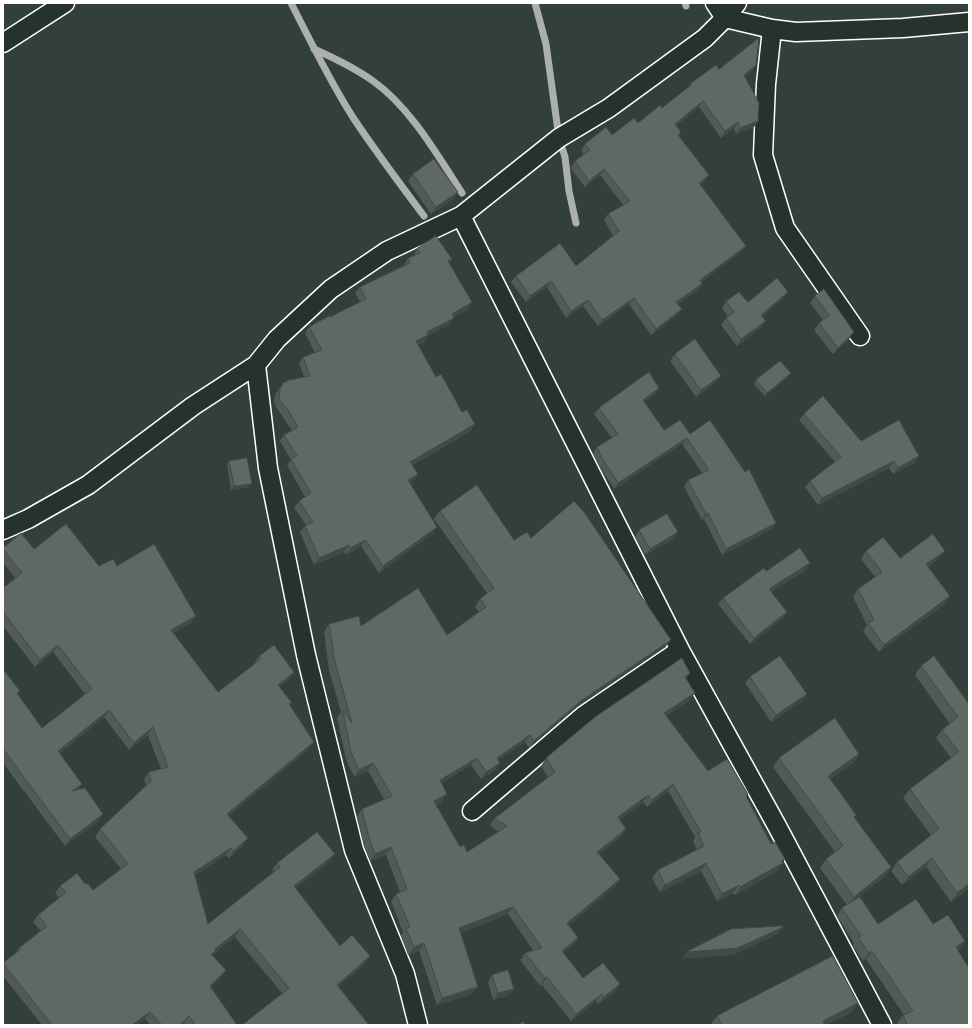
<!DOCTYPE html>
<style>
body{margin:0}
#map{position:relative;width:972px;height:1028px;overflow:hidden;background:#333f3a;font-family:Sriracha,sans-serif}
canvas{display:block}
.frame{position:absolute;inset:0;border:4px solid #fff;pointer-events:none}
</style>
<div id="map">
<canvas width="972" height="1028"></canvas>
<div class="frame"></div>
</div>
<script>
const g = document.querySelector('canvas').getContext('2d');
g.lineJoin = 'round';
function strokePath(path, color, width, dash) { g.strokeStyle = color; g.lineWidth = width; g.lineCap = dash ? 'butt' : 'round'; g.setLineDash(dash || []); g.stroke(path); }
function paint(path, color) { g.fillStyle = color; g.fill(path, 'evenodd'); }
strokePath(new Path2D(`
 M291,3C311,42 330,82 354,119C376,152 400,184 424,216
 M535,3L546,44L559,138L565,157L569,191L576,223
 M685,3L686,6
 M314,49C334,58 355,68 373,81C410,107 438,156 462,193`), '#abb0ae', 7);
const minor = new Path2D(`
 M715,3L725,18L772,29L796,32L903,28L969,22
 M772,29L766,84L763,155L785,228L860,336
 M3,43L65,3
 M461,216L680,650L777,826L882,1025
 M256,365L268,468L306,655L354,850L405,974L418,1025
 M3,530L28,519L88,485L193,406L256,365L277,339L331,289L387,251L461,216L559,138L609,108L705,38L725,18L737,3
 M472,811L583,716L680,650`);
strokePath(minor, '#fff', 21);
strokePath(minor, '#26332d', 18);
paint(new Path2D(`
 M756,65L752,71L745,77L758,121L754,127L736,134L734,128L721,138L699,107L676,126L681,132L679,136L709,175L704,181L700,185L741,252L701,282L702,284L698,290L678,304L677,315L651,335L629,304L598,326L583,306L566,318L547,287L526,302L511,282L516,276L576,266L613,236L604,220L608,214L623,205L600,175L585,187L570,168L575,161L584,155L581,150L585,144L612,135L638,123L662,108L688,87L691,83L719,69Z
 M413,174L458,192L453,199L431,214L408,181Z
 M417,249L452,259L449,263L468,309L453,317L454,318L449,324L428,336L424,342L418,345L436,377L471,431L412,465L418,474L413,480L410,482L433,533L379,573L361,546L346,555L344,552L314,565L300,532L305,526L306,525L294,508L299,501L305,497L287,465L291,460L280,441L284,435L292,431L281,414L276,407L274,401L275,395L283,383L304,377L299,363L303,357L315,353L305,333L309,327L360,302L355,293L360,287L404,265L408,258L413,256Z
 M815,296L849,339L833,354L814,330L819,323L823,320L810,303Z
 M784,298L762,316L761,327L737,346L721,325L726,318L728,317L722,308L726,301L748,302Z
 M675,354L721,376L716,382L696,397L670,361Z
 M788,377L765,396L754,384L756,380Z
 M659,388L655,394L644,402L664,430L690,434L776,523L772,529L722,555L704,519L702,520L684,487L688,480L702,473L682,444L614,489L598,464L593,453L597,447L612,438L594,414L599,408Z
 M804,414L861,441L914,463L893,474L889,468L818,505L805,487L810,481L835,462L799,420Z
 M229,461L249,487L231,490L227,464Z
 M440,511L514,540L531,538L665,647L577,707L529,748L525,742L498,760L495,770L481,779L471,765L441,783L442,802L436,805L460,847L467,852L499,832L490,825L495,818L548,777L541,766L546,758L690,673L686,679L690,700L666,716L708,771L746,797L771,844L785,859L777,871L735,895L733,893L717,901L701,871L660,892L652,878L658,870L697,850L693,841L695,837L668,791L647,807L643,802L619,820L626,829L621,836L599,854L620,879L615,886L569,925L578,938L573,945L563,953L583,978L615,992L598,1004L596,1001L571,1021L542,985L540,986L520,960L525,953L533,950L508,914L460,933L472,994L437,1005L419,951L408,955L401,936L403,932L391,901L396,894L400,892L386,855L370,861L364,845L357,817L362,809L384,799L368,771L354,777L346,759L337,718L341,712L329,670L324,632L329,624L361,626L447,635L479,612L475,607L480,599L487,593L434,519Z
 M639,530L678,532L673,539L645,555L635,537Z
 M3,548L34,549L99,566H117L196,616L191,623L173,633L218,692L254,664L259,656L294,672L289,679L279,687L292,703L290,705L309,749L228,816L244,845L229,858L226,855L195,875L208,924L274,872L272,870L277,863L330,861L295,888L340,946L365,964L282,993L235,937L216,952L213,956L226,970L221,977L211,987L237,1025H186L184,1023L182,1025H150L145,1019L137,1025H42L3,976V963L15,954L19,948L41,931L33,922L38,915L59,898L55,893L60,886L85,884L93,890L121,869L95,837L100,829L146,786L144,779L149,772L161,769L148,735L129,750L104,717L60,753L82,784L77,790L98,821L65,846L3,763V669L18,694L42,728L85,694L53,652L35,667L3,626V588L15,578L3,563Z
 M866,551L900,558L945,551L939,558L928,567L945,604L879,652L863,631L867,625L853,597L858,589L875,577L861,559Z
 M810,563L806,570L771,592L783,618L750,644L718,604L723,598L766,571Z
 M921,666L969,704V888L951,902L926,867L902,885L891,871L897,862L931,835L903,798L910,789L951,758L936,738L942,730L950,724L915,675Z
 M750,677L802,701L771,722L745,683Z
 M859,754L853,763L830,779L856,815L854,818L891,867L885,876L852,902L878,924H933L960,949L958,950L969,1025H898L897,1023L903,1015H904L866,959L863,961L853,946L854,943L837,916L842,908L847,905L820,868L826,859L835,852L773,767L779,758Z
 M492,975L514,989L509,995L493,1000L488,982Z
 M858,1003L852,1012L826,1025H711V1024L717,1016Z`), '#525a56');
paint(new Path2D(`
 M756,65L752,71L740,81L744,75Z
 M703,101L699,107L671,130L675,124Z
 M758,121L754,127L736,134L740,128Z
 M738,122L734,128L721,138L725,131Z
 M604,169L600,175L585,187L589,181Z
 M709,175L704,181L694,189L699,183Z
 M458,192L453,199L431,214L436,207Z
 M746,246L741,252L695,287L700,280Z
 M551,281L547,287L526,302L530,296Z
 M702,284L698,290L672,308L676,302Z
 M788,292L784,298L757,321L761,315Z
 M634,298L629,304L598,326L602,320Z
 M588,300L583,306L566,318L571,311Z
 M472,302L468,309L447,320L452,314Z
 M682,309L677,315L651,335L656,329Z
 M454,318L449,324L428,336L424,342L412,348L416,341L427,332Z
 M766,321L761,327L737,346L741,339Z
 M854,332L849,339L833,354L838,348Z
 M791,373L788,377L765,396L767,393Z
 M721,376L716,382L696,397L701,390Z
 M659,388L655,394L638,407L643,400Z
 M475,424L471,431L405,468L410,462Z
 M687,438L682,444L614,489L618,483Z
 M919,456L914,463L893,474L898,468Z
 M894,461L889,468L818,505L822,498Z
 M418,474L413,480L404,486L408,480Z
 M252,484L249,487L231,490L234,486Z
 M708,513L704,519L702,520L706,514Z
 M776,523L772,529L722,555L726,549Z
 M437,527L433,533L379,573L383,566Z
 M678,532L673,539L645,555L650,549Z
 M366,540L361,546L346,555L350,548Z
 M349,545L344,552L314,565L319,558Z
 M945,551L939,558L921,572L926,564Z
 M810,563L806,570L765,596L769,589Z
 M950,596L945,604L879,652L884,645Z
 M787,612L783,618L750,644L754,638Z
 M196,616L191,623L166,637L171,630Z
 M671,640L665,647L577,707L529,748L534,741L582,700Z
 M58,645L53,652L35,667L40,660Z
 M294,672L289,679L273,692L278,685Z
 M690,673L685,681V677Z
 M695,693L690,700L659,721L664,713Z
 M807,694L802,701L771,722L776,715Z
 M109,710L104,717L53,758L58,751Z
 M153,727L148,735L129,750L134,743Z
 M530,735L525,742L491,765L497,758Z
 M314,742L309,749L222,821L227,814Z
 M859,754L853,763L822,785L828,776Z
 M477,758L471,765L434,788L440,780Z
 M373,763L368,771L354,777L359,770Z
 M500,763L495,770L481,779L486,772Z
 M82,784L77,791H72Z
 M673,784L668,791L647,807L652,800Z
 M447,794L442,802L429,809L434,801Z
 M648,795L643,802L612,825L618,817Z
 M103,814L98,821L65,846L70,839Z
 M626,829L621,836L592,859L597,852Z
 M248,838L244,845L229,858L234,851Z
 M391,847L386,855L370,861L375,854Z
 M231,848L226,855L189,879L194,872Z
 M335,854L330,861L289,894L294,886Z
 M932,858L926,867L902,885L908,877Z
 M785,859L777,871L735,895L740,887Z
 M706,863L701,871L660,892L665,885Z
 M891,867L885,876L848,905L854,897Z
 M620,879L615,886L562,931L567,923Z
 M969,884V888L951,902L957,893Z
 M739,885L733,893L717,901L722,894Z
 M513,907L508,914L453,936L459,928Z
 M783,927L778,934L733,955L682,959L686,952Z
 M240,929L235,937L216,952L211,958L206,961L215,949Z
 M578,938L573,945L557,958L562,951Z
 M965,941L960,949L950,955L956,947Z
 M424,943L419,951L408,955L414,947Z
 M872,951L866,959L863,961L869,953Z
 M370,956L365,964L332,992L337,985Z
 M226,970L221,977L205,993L210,986Z
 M547,977L542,985L540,986L545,978Z
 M620,984L615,992L598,1004L604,997Z
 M478,987L472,994L437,1005L442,998Z
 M514,989L509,995L493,1000L498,993Z
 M602,994L596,1001L571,1021L576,1014Z
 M858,1003L852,1012L826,1025H820L823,1021Z
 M150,1012L145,1019L137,1025H132Z
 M189,1016L184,1023L182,1025H180Z`), '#424a46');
const building = new Path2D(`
 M759,38L756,65L744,75L759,103L758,121L740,128L738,122L725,131L703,101L675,124L681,132L678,135L709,175L699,183L746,246L700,280L702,284L676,302L682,309L656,329L634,298L602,320L588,300L571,311L551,281L530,296L516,276L560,243L576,266L619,231L608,214L630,201L604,169L589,181L575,161L590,150L585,144L606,127L612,135L634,118L638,123L660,105L662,108L691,85V83L716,65L719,69Z
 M434,159L458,192L436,207L413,174Z
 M436,236L452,259L448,261L472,302L452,314L454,318L427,332L428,335L416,341L436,377L441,374L462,412L467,410L475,424L410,462L418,474L408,480L437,527L383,566L366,540L350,548L349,545L319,558L305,526L313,522L299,501L311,493L291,459L297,456L284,435L298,427L286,407L280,401L279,395L280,389L283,383L289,380L310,376L303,357L322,350L309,327L329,316L330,317L366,299L360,287L410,263L408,258L420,253L417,249Z
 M777,278L788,292L761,315L766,321L741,339L726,318L734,312L726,301L739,292L748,302Z
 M824,289L854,332L838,348L819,323L829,315L815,296Z
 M695,339L721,376L701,390L675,354Z
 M780,361L791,373L767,393L756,380Z
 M649,372L659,388L643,400L664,430L680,420L690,434L710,420L745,472L749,469L776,523L726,549L708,513L706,514L688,480L709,470L687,438L618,483L602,458L597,447L618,434L599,408Z
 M823,396L861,441L899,420L919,456L898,468L894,461L822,498L810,481L841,457L804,414Z
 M247,458L252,484L234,486L229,461Z
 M477,485L514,540L527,532L531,538L574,501L584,512L671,640L582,700L534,741L530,735L497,758L500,763L486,772L477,758L440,780L447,794L434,801L460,847L464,845L467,852L507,826L495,818L555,772L546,758L595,717L682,658L690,673L685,677L695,693L664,713L708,771L727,759L748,794L746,796L771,844L775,842L785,859L781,861L783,863L740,887L739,885L722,894L706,863L665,885L658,870L704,846L698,833L701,832L673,784L652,800L648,795L618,817L626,829L597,852L620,879L567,923L578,938L562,951L583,978L603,963L620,984L604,997L602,994L576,1014L547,977L545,978L525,953L542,948L513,907L459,928L478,987L442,998L424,943L414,947L406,929L410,927L396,894L407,889L391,847L375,854L369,838L362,809L392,796L373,763L359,770L351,752L343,711L352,723L335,662L329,624L359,616L361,626L418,588L447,635L486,607L480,599L494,588L440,511Z
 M667,514L678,532L650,549L639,530Z
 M66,524L99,566L113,559L117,566L154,544L196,616L171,630L218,692L261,659L259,656L274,645L294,672L278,685L292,703L289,704L314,742L227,814L248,838L234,851L231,848L194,872L208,924L280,867L277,863L317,832L335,854L294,886L340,946L352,935L370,956L337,985L369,1025H242L289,988L240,929L215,949L216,951L211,954L226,970L210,986L237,1025H195L189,1016L180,1025H162L150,1012L132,1025H52L3,963L21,949L19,948L47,926L38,915L66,892L60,886L77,873L85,884L87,883L93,890L128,864L100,829L151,781L149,772L168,767L153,727L134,743L109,710L58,751L82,784L72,791L85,788L103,814L70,839L3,749V669L20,691L17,693L42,728L92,689L58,645L40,660L3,612V588L22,573L3,549V548L21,533L34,549Z
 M933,534L945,551L926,564L950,596L884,645L868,623L874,620L858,589L882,572L866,551L883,537L900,558Z
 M800,548L810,563L769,589L787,612L754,638L723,598L764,568L766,571Z
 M780,656L807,694L776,715L750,677Z
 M934,656L969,704V884L957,893L932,858L908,877L897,862L939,829L910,789L959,752L942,730L958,717L921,666Z
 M835,718L859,754L828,776L856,815L854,817L891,867L854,897L826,859L843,846L779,758Z
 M860,897L878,924L916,899L933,924L948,915L965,941L956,947L969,968V1025H907L903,1015L913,1011L872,951L869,953L858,937L861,936L842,908Z
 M782,926L783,927L738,948L686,952L731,929Z
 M833,956L858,1003L823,1021L825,1025H722L717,1016Z
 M508,970L514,989L498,993L492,975Z
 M524,1022L525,1025H516Z`);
paint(building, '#5f6964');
strokePath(building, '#424a46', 1);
</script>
